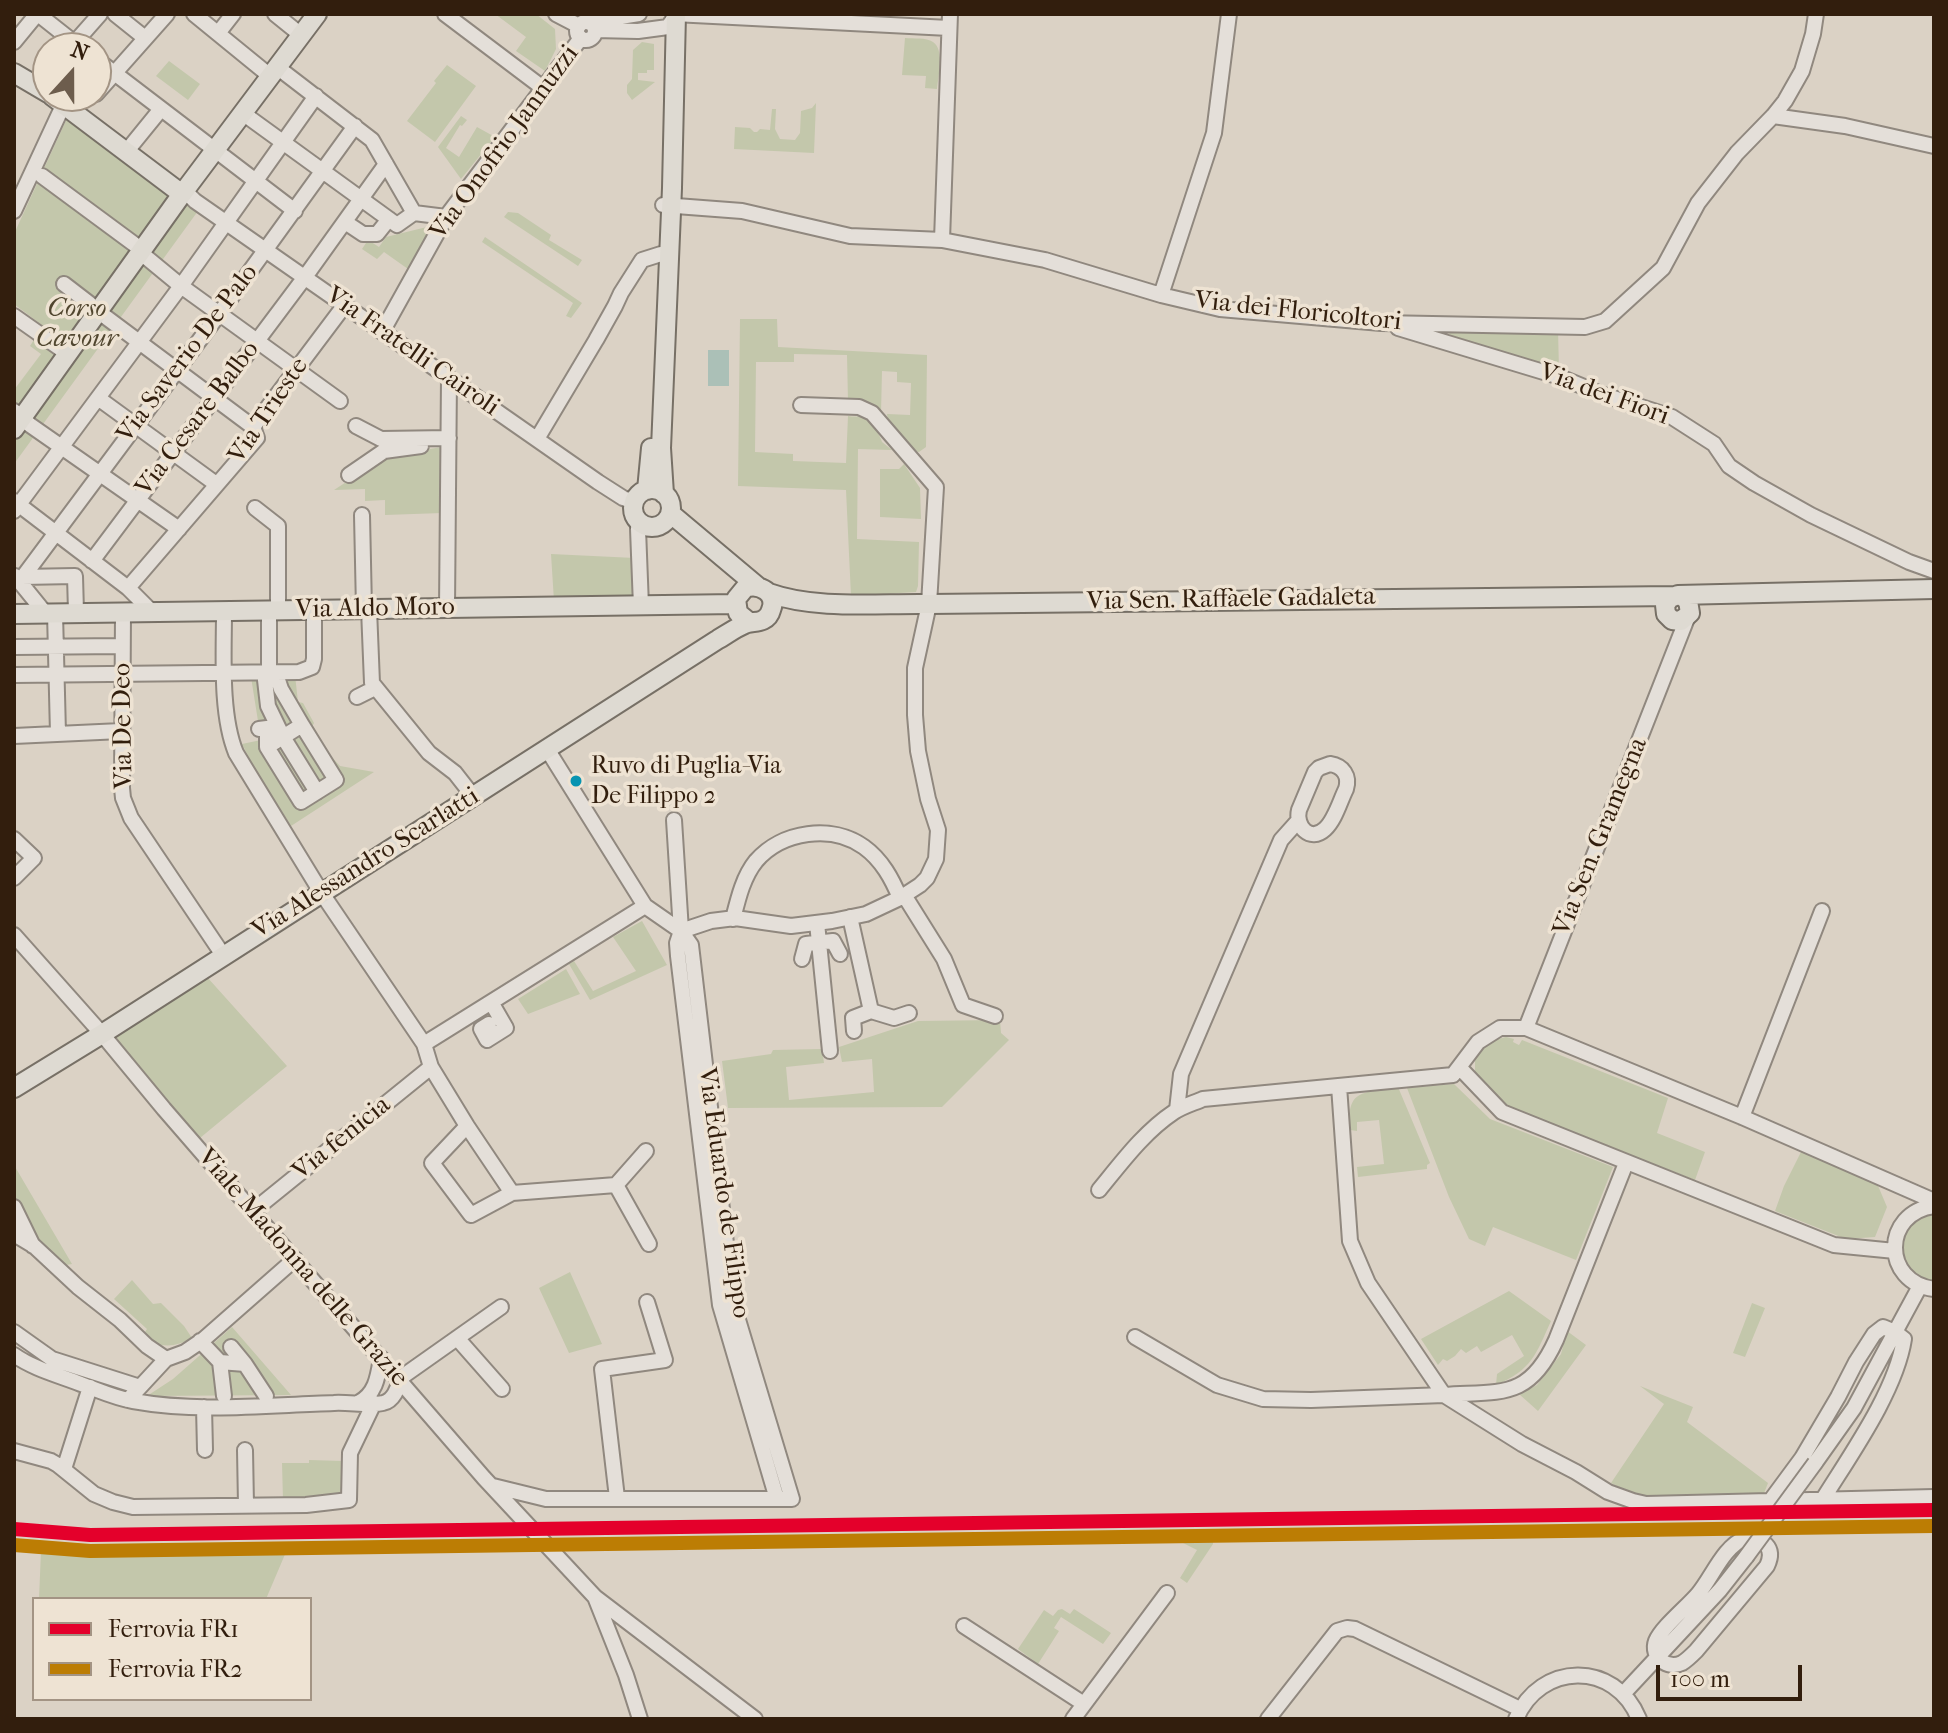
<!DOCTYPE html>
<style>
body{margin:0}
#map{position:relative;width:1948px;height:1733px;overflow:hidden;background:#dbd2c5;font-family:"IM FELL French Canon",serif}
canvas{display:block}
.frame{position:absolute;inset:0;border:16px solid #321e0d;pointer-events:none}
.legend{position:absolute;left:32px;top:1597px;width:280px;height:104px;box-sizing:border-box;background:#eee3d3;border:2px solid #a39484;margin:0;padding:10px 14px;list-style:none;font-size:24px;color:#321e0d}
.legend li{display:flex;align-items:center;gap:16px;height:40px}
.legend b{width:40px;border:2px solid #a39484}
.north{position:absolute;left:32px;top:32px;width:80px;height:80px;box-sizing:border-box;background:#eee3d3;border:2px solid #a39484;border-radius:50%;rotate:21deg;font-size:22px;font-weight:700;line-height:32px;text-align:center;color:#321e0d}
.north::after{content:'';display:block;margin:auto;width:28px;height:36px;background:#6d5d4d;clip-path:polygon(50% 0,100% 100%,50% 72%,0 100%)}
.scale{position:absolute;left:1656px;top:1665px;width:146px;height:36px;box-sizing:border-box;border:4px solid #321e0d;border-top:0;padding-left:10px;font-size:24px;line-height:28px;white-space:nowrap;color:#321e0d;-webkit-text-stroke:6px #eee3d3;paint-order:stroke}
</style>
<div id="map">
<canvas width="1948" height="1733"></canvas>
<div class="frame"></div>
<ul class="legend">
<li><b style="height:10px;background:#e4002b"></b>Ferrovia FR1</li>
<li><b style="height:10px;background:#bc7d04"></b>Ferrovia FR2</li>
</ul>
<div class="north">N</div>
<div class="scale">100 m</div>
</div>
<script>
const g = document.querySelector('canvas').getContext('2d');
g.lineJoin = 'round';
function paint(path, color) { g.fillStyle = color; g.fill(path, 'evenodd'); }
function strokePath(path, color, width, dash) { g.strokeStyle = color; g.lineWidth = width; g.lineCap = dash ? 'butt' : 'round'; g.setLineDash(dash || []); g.stroke(path); }
function label(font, color, halo, rows, align = 'center') {
  g.font = font + ' "IM FELL French Canon",serif'; g.lineWidth = 7; g.setLineDash([]); g.textBaseline = 'middle'; g.strokeStyle = halo; g.fillStyle = color; for (const [text, x, y, turn = 0] of rows) {
    g.save(); g.translate(x, y); g.rotate((+turn || 0) * Math.PI / 180); g.textAlign = isNaN(turn) ? turn : align; if (halo) g.strokeText(text, 0, 0); g.fillText(text, 0, 0); g.restore();
  }
}
paint(new Path2D(`
 M495,14H536L555,29L556,49L545,71L516,51L526,37Z
 M905,38C913,39 926,37 933,42C945,50 938,77 937,89L925,88L926,76L902,75Z
 M642,42L654,44V70H647V73H638V80L655,82L632,100L627,93V85L632,79L633,50Z
 M169,61L200,84L188,100L156,76Z
 M447,65L476,86L435,142L407,121L436,83L434,81Z
 M816,103L814,153L734,149L735,127L750,128L754,132H757L760,129L770,130L772,109H776L775,129L780,139L795,140L800,133L801,111L812,108Z
 M68,116L198,211L14,464V390L41,354L30,346L43,326L14,304V234Z
 M461,116L467,120L462,126L460,125L446,148L459,157L477,127L495,137L461,179L438,147Z
 M508,212L518,213L551,235L549,240L582,260L578,266L504,217Z
 M431,226L408,269L384,252L377,259L362,249L368,240L379,247L386,237Z
 M485,237L582,303L571,318L566,316L573,303L482,242Z
 M740,319H777L778,347L927,355L926,447L919,452L913,451L888,422L887,414L910,415L911,383L897,382V372L882,371L881,413L848,401L847,355L794,354V362H756L755,452L793,454V461L846,463L848,416C853,417 857,416 861,417C870,420 880,434 882,442L892,450L858,449L857,539L919,542L918,586L916,592L851,596L846,490L738,486Z
 M1450,328L1558,330L1559,370L1449,339Z
 M442,447V513L385,515V500L365,501V489L334,490L386,456Z
 M904,464L920,488L921,519L880,517V469H899Z
 M551,554L635,558L638,598L554,601Z
 M295,675L298,702L303,703L314,723L309,732L340,766L374,772L291,826L252,764L242,744L261,740L251,677Z
 M642,921L667,965L590,1000L569,964L574,961L593,991L636,971L613,937Z
 M566,969L580,994L528,1014L518,999Z
 M207,977L287,1066L200,1138L112,1037Z
 M1000,1020L1001,1033L1009,1040L942,1107L728,1108L722,1061L771,1054L773,1050L822,1049L824,1063L786,1067L789,1100L874,1092L872,1059L842,1062L839,1047L918,1021Z
 M1506,1037L1514,1039L1513,1042L1519,1045L1522,1040L1668,1098L1657,1133L1705,1152L1695,1180L1502,1105L1475,1075V1057L1490,1041Z
 M1454,1084L1490,1119L1613,1167L1576,1260L1493,1227L1485,1246L1469,1239L1449,1197L1407,1088Z
 M1398,1087L1430,1163L1427,1165V1169L1358,1177L1357,1167L1384,1164L1379,1120L1357,1122V1131L1350,1130C1346,1087 1364,1094 1398,1087Z
 M1801,1152L1876,1181L1887,1207L1875,1237L1846,1239L1775,1211L1784,1186Z
 M14,1165L72,1264L66,1265L14,1227Z
 M1934,1210V1282C1927,1280 1921,1279 1916,1275C1896,1261 1898,1233 1916,1217C1920,1214 1928,1212 1934,1210Z
 M570,1272L602,1344L569,1353L539,1288Z
 M132,1280L153,1304L161,1303L184,1326L192,1338C175,1348 157,1349 143,1335L147,1329L114,1299Z
 M1509,1291L1551,1321C1536,1354 1532,1370 1496,1385L1497,1374L1524,1356L1512,1335L1481,1352L1477,1346L1466,1353L1461,1349L1455,1356L1447,1361L1443,1359L1438,1365L1421,1339Z
 M1752,1303L1765,1308L1745,1357L1733,1353Z
 M232,1327L291,1395L147,1396L173,1379Z
 M1567,1331L1586,1345L1538,1411L1519,1394L1537,1385L1561,1354Z
 M1640,1386L1693,1407L1687,1422L1768,1483L1763,1496L1638,1497L1611,1483L1664,1404Z
 M309,1460L343,1461V1493L283,1500L282,1463H309Z
 M1213,1530V1544L1187,1583L1180,1578L1197,1550L1161,1532Z
 M289,1545L266,1599H39L41,1551Z
 M1062,1609L1070,1614L1074,1609L1111,1633L1103,1644L1061,1617L1054,1628L1059,1631L1038,1664L1018,1649L1044,1610L1053,1616L1058,1610Z`), '#c3c7ab');
paint(new Path2D(`
 M708,350H729V386H708Z`), '#abc0b7');
const minor = new Path2D(`
 M38,14L81,48
 M115,14L145,38
 M194,14L270,76
 M275,14L301,35
 M445,14L543,88
 M556,14L579,26
 M674,14L949,28
 M588,22L639,14
 M577 31a9 9 0 1 1 18 0a9 9 0 1 1-18 0Z
 M595,30L638,31L668,27L676,15
 M219,32L233,14
 M14,42L37,14
 M70,48L100,14
 M96,59L295,211
 M277,67L372,140L414,213L446,217
 M38,86L48,73
 M96,94L167,14
 M244,114L397,225L414,213
 M1773,116L1845,126L1934,146
 M126,152L161,109
 M42,176L134,244
 M185,191L195,201L598,482L623,498L634,502
 M663,205L742,211L850,236L942,240L1045,260L1161,295L1220,309L1381,323L1585,327L1605,321L1663,268L1698,203L1737,153L1773,116L1785,101L1802,71L1813,34L1816,14
 M14,211L60,112L69,101
 M345,222L363,234H377L389,219
 M942,240L950,14
 M141,253L181,286L340,401
 M64,284L90,304
 M1161,295L1214,133L1229,14
 M99,312L253,427
 M14,316L68,354
 M1398,328L1560,377L1601,394L1672,417L1714,444L1729,466L1754,483L1811,515L1909,562L1934,571
 M382,332L446,217L581,38
 M98,398L216,484
 M14,411L30,425L179,529
 M356,426L381,439L449,438
 M537,439L596,340L615,306L621,293L642,260L661,254
 M349,475L384,451L421,446
 M14,501L128,588L152,612
 M255,508L278,526V610
 M14,511L181,286L316,96
 M362,515L364,609
 M639,522L638,529L641,606
 M92,561L305,277L386,164
 M15,576L45,613
 M22,577L75,576L76,612
 M20,581L219,314L355,126
 M128,588L257,438L253,427L344,306
 M447,608L449,378
 M369,609L372,683L429,753L455,773L473,796
 M269,610V672
 M123,612L122,788L123,798L131,818L223,955
 M224,612C224,654 220,714 236,753L321,892L424,1044L431,1067L467,1126L512,1193L471,1215L432,1163L467,1126
 M55,613L58,734
 M14,647L122,646
 M14,675L299,672L312,667L314,659V610
 M357,697L375,688
 M302,725L281,689L278,680H265L268,706L283,737L317,792
 M259,729L267,728V747L302,725L336,780L301,802L267,747
 M14,736L121,731
 M1330,764C1343,766 1350,776 1346,789C1340,801 1335,820 1325,829C1310,843 1295,826 1299,810L1315,772L1319,768Z
 M674,820L681,931L677,943L678,956L720,1305L777,1499
 M14,839L34,858L14,878
 M904,895L944,959L963,1005L995,1016
 M850,917L871,1011L894,1018L909,1013
 M733,919C738,899 743,877 756,861C782,831 832,824 864,847C882,860 892,879 900,898
 M817,923L830,1051
 M681,931L711,921L735,918L791,926L832,921L866,914L900,898L920,885L927,878L936,859L938,830L928,799L918,751L915,715V668L929,604L936,487L872,413L859,407L801,405
 M14,935L102,1034L164,1109L484,1478L595,1597L755,1719
 M802,959L806,944L833,941L840,954
 M489,1024L481,1029L487,1040L506,1028L491,1002
 M1526,1028L1688,616
 M854,1031L853,1018L871,1011
 M424,1044L645,906
 M1460,1068L1502,1112L1834,1245L1895,1251
 M1339,1086L1350,1241L1368,1283L1444,1395C1501,1391 1529,1400 1556,1340L1626,1163
 M1177,1110L1181,1074L1281,840L1298,821
 M1742,1117L1822,911
 M616,1185L646,1151
 M1099,1190C1122,1162 1144,1132 1174,1112C1183,1106 1194,1103 1203,1099L1453,1075L1478,1042L1500,1028H1526L1742,1117L1934,1201
 M512,1193L616,1185L649,1244
 M1934,1206C1882,1213 1882,1282 1934,1289
 M14,1207L33,1246
 M253,1211L431,1067
 M14,1234L34,1246L78,1287L120,1320L147,1346L166,1359
 M14,1332L52,1359L140,1387
 M1135,1337L1217,1385L1263,1399L1311,1400L1444,1395L1522,1444L1576,1472L1608,1492L1633,1501L1646,1504L1934,1497
 M457,1338L502,1389
 M200,1341L220,1362L224,1396
 M231,1347L245,1364
 M14,1355C34,1369 58,1375 81,1384C98,1390 115,1398 133,1401C199,1413 268,1405 334,1403C347,1402 373,1406 383,1403C393,1401 399,1388 399,1379L501,1307
 M220,1362L245,1364L266,1396
 M128,1400L166,1359L185,1352L204,1339L295,1259
 M358,1403C376,1394 378,1376 381,1358
 M204,1407L205,1450
 M245,1450L246,1505
 M14,1451L51,1461L58,1465L94,1494L113,1502L133,1507L306,1505L349,1500L350,1453L374,1403
 M1815,1463L1854,1408L1920,1286
 M64,1469L90,1387
 M493,1486L546,1499H792L733,1303L691,945L681,931L645,906L547,749
 M617,1498L602,1369L665,1360L647,1302
 M1771,1500L1802,1458L1838,1397L1856,1362L1874,1334L1883,1327L1895,1332L1904,1339C1896,1391 1851,1454 1823,1499
 M1745,1538C1763,1538 1776,1547 1767,1566L1696,1651C1692,1655 1687,1660 1682,1663C1668,1670 1650,1657 1656,1641C1662,1627 1687,1607 1698,1594C1713,1576 1723,1547 1745,1538Z
 M595,1597L626,1675L640,1719
 M964,1626L1084,1704
 M1623,1694L1720,1590L1746,1557
 M1073,1719L1167,1593
 M1268,1719L1337,1631L1347,1628L1355,1629L1520,1709
 M1516,1719C1540,1662 1615,1660 1639,1719`);
const major = new Path2D(`
 M14,73L48,93
 M52,96L182,194
 M14,429L182,194L317,14
 M633 508a19 19 0 1 1 38 0a19 19 0 1 1-38 0Z
 M647,490L651,448
 M664,494L661,448L672,188L676,14
 M670,513L757,586
 M769,593C816,610 879,603 929,604L1674,596
 M1682,596L1688,601L1690,613L1681,621L1672,620L1666,614L1665,605L1670,598L1678,595L1934,589
 M14,614L736,604
 M14,1088L102,1034L717,640C726,635 735,628 745,624C751,621 757,623 763,620C767,618 770,614 771,610C778,593 759,583 745,588L736,599L738,613L749,622`);
strokePath(minor, '#90887f', 18);
strokePath(major, '#777066', 22);
strokePath(minor, '#e4dfd9', 14);
strokePath(major, '#dedad2', 18);
const minorBridge = new Path2D(`
 M1746,1557L1815,1463`);
strokePath(minorBridge, '#90887f', 18, []);
strokePath(minorBridge, '#e4dfd9', 14);
strokePath(new Path2D(`
 M14,1529L90,1535L1934,1510`), '#e4002b', 14);
strokePath(new Path2D(`
 M14,1545L90,1551L1934,1526`), '#bc7d04', 14);
for (const [x, y, r, color] of [
 [576,781,7,"#0894b1"]
]) { const dot = new Path2D(); dot.arc(x, y, r, 0, 2 * Math.PI); g.fillStyle = color; g.fill(dot); strokePath(dot, '#eee3d3', 3); }
label('24px', '#321e0d', '#eee3d3', [
 ["Ruvo di Puglia-Via",591,767],
 ["De Filippo 2",591,797]
], 'left');
label('26px', '#321e0d', '#eee3d3', [
 ["Via Onofrio Jannuzzi",505,143,-54],
 ["Via dei Floricoltori",1298,312,6],
 ["Via Fratelli Cairoli",412,352,35],
 ["Via Saverio De Palo",188,354,-53],
 ["Via dei Fiori",1604,395,20],
 ["Via Trieste",269,411,-56],
 ["Via Cesare Balbo",198,419,-53],
 ["Via Sen. Raffaele Gadaleta",1231,600,-1],
 ["Via Aldo Moro",375,609,-1],
 ["Via De Deo",124,726,-91],
 ["Via Sen. Gramegna",1601,837,-68],
 ["Via Alessandro Scarlatti",366,864,-32],
 ["Via fenicia",342,1139,-39],
 ["Via Eduardo de Filippo",723,1193,82],
 ["Viale Madonna delle Grazie",302,1268,49]
]);
label('italic 26px', '#51462f', '#eee3d3', [
 ["Corso",77,310],
 ["Cavour",77,340]
]);
</script>
